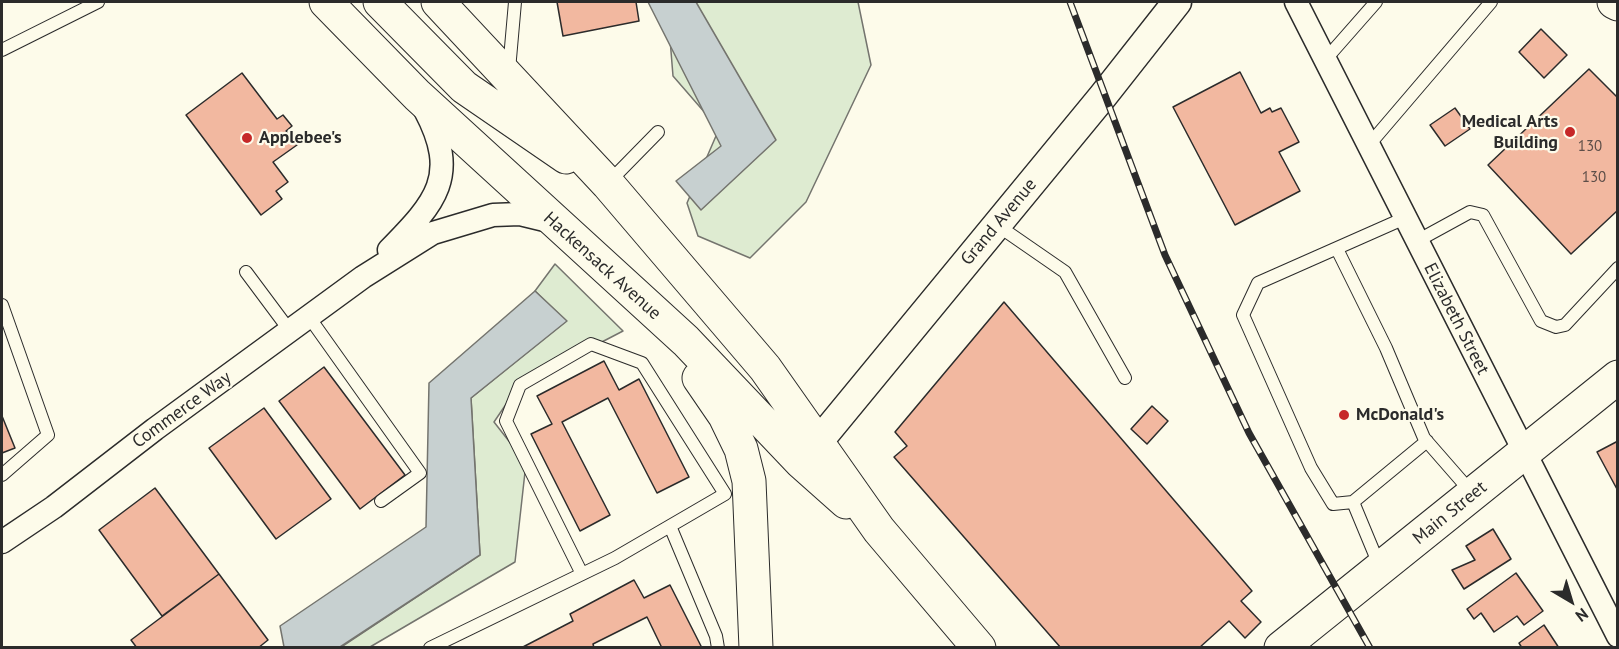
<!DOCTYPE html>
<style>
body{margin:0}
#map{position:relative;width:1619px;height:649px;overflow:hidden;background:#fdfbea;font-family:"PT Sans",sans-serif}
canvas{display:block}
.frame{position:absolute;inset:0;border:3px solid #2b2b2b;pointer-events:none}
.north{position:absolute;left:1541px;top:571px;width:60px;height:60px;-webkit-text-stroke:4px #fdfbea;paint-order:stroke;rotate:142deg;font-size:16px;font-weight:700;line-height:24px;text-align:center;color:#2b2b2b}
.north::after{content:'';display:block;margin:auto;width:21px;height:27px;background:#2b2b2b;clip-path:polygon(50% 0,100% 100%,50% 72%,0 100%)}
</style>
<div id="map">
<canvas width="1619" height="649"></canvas>
<div class="frame"></div>
<div class="north">N</div>
</div>
<script>
const g = document.querySelector('canvas').getContext('2d');
g.lineJoin = 'round';
function paint(path, color) { g.fillStyle = color; g.fill(path, 'evenodd'); }
function strokePath(path, color, width, dash) { g.strokeStyle = color; g.lineWidth = width; g.lineCap = dash ? 'butt' : 'round'; g.setLineDash(dash || []); g.stroke(path); }
function label(font, color, halo, rows, align = 'center') {
  g.font = font + ' "PT Sans",sans-serif'; g.lineWidth = 4.5; g.setLineDash([]); g.textBaseline = 'middle'; g.strokeStyle = halo; g.fillStyle = color; for (const [text, x, y, turn = 0] of rows) {
    g.save(); g.translate(x, y); g.rotate((+turn || 0) * Math.PI / 180); g.textAlign = isNaN(turn) ? turn : align; if (halo) g.strokeText(text, 0, 0); g.fillText(text, 0, 0); g.restore();
  }
}
const green = new Path2D(`
 M667,2H858L871,65L806,202L750,258L698,236L687,203L719,129L673,76Z
 M555,264L623,331L519,385L494,422L526,463L515,562L370,647L340,648L480,555L471,398L566,321L535,291Z`);
paint(green, '#deebd1');
strokePath(green, '#74746e', 1.5);
const water = new Path2D(`
 M648,2H696L776,140L701,210L676,181L721,146Z
 M535,291L567,321L471,398L480,555L340,647H284L280,626L426,527L429,383Z`);
paint(water, '#c7d0d0');
strokePath(water, '#74746e', 1.5);
const building = new Path2D(`
 M557,2H636L639,21L563,36Z
 M1541,29L1567,55L1544,78L1519,52Z
 M1589,69L1618,98V210L1571,254L1488,165Z
 M1240,72L1261,113L1270,108L1272,112L1281,108L1299,142L1279,152L1300,191L1235,225L1173,107Z
 M242,73L277,119L283,115L292,126L286,131L297,145L273,162L288,182L276,191L282,199L261,215L186,115Z
 M1455,108L1470,129L1445,146L1430,125Z
 M1004,302L1252,591L1241,601L1261,622L1245,638L1229,621L1199,648H1061L894,457L907,446L895,432Z
 M604,361L619,390L639,379L689,477L657,493L608,398L562,422L610,515L580,531L531,434L552,424L537,396Z
 M324,367L405,475L360,509L279,401Z
 M1152,406L1168,421L1147,444L1131,429Z
 M264,408L331,499L276,539L209,448Z
 M2,416L15,448L2,453Z
 M1618,441V491L1597,452Z
 M155,488L219,574L162,616L99,530Z
 M1493,529L1511,559L1464,589L1452,570L1475,560L1466,546Z
 M1516,573L1543,611L1524,625L1517,616L1494,632L1481,613L1474,619L1467,609Z
 M219,574L268,640L258,648H137L131,640Z
 M634,580L644,598L670,585L702,648H662L647,617L593,644L594,648H521L573,621L570,614Z
 M1544,625L1559,648H1522L1519,643Z`);
paint(building, '#f2b8a0');
strokePath(building, '#2b2b2b', 1.5);
const service = new Path2D(`
 M2,50L98,2
 M1325,60L1376,2
 M509,70L515,2
 M1368,146L1491,2
 M608,183L658,132
 M1405,218L1258,283L1243,315L1311,468L1333,504L1353,502L1427,441
 M997,225L1065,272L1125,378
 M1417,241L1470,212L1483,215L1541,321L1556,327L1565,325L1618,268
 M1337,249L1386,348L1424,438L1472,493
 M246,272L290,331
 M2,305L48,435L2,475
 M309,317L420,473L381,501
 M1353,502L1380,567
 M670,526L716,636L718,648
 M430,648L615,558L725,494L642,363L591,344L520,385L506,421L582,574`);
const minor = new Path2D(`
 M1296,2L1618,636
 M389,250C436,202 460,176 425,110
 M2,542L54,507L155,429L363,277L433,233L493,215L520,214L553,222`);
const tertiary = new Path2D(`
 M819,441L1103,96L1177,2`);
const secondary = new Path2D(`
 M1614,2L1618,4`);
const primary = new Path2D(`
 M326,2L417,95L686,341L801,462L846,502
 M380,2L464,87L566,157
 M438,2L608,184L765,368L879,530L979,648
 M699,378L725,416L741,449L749,481L756,648
 M1281,648L1618,377`);
strokePath(service, '#2b2b2b', 14);
strokePath(minor, '#2b2b2b', 25);
strokePath(tertiary, '#2b2b2b', 31);
strokePath(secondary, '#2b2b2b', 35);
strokePath(primary, '#2b2b2b', 35);
strokePath(service, '#fdfbea', 12);
strokePath(minor, '#fdfbea', 22);
strokePath(tertiary, '#fdfbea', 28);
strokePath(secondary, '#fdfbea', 33);
strokePath(primary, '#fdfbea', 33);
const rail = new Path2D(`
 M1070,2L1165,255L1249,433L1370,648`);
strokePath(rail, '#2b2b2b', 7);
strokePath(rail, '#fdfbea', 4.5, [14]);
for (const [x, y, r, color] of [
 [1570,132,6,"#c62828"],
 [247,138,6,"#c62828"],
 [1344,415,6,"#c62828"]
]) { const dot = new Path2D(); dot.arc(x, y, r, 0, 2 * Math.PI); g.fillStyle = color; g.fill(dot); strokePath(dot, '#fdfbea', 2); }
label('15px', '#5d4e48', null, [
 ["130",1590,147],
 ["130",1594,178]
]);
label('bold 18px', '#2b2b2b', '#fdfbea', [
 ["Medical Arts",1558,122,"right"],
 ["Building",1558,143,"right"],
 ["Applebee's",259,138],
 ["McDonald's",1356,415]
], 'left');
label('18px', '#2b2b2b', '#fdfbea', [
 ["Grand Avenue",999,222,-50],
 ["Hackensack Avenue",602,266,42],
 ["Elizabeth Street",1456,319,63],
 ["Commerce Way",182,410,-36],
 ["Main Street",1450,513,-39]
]);
</script>
